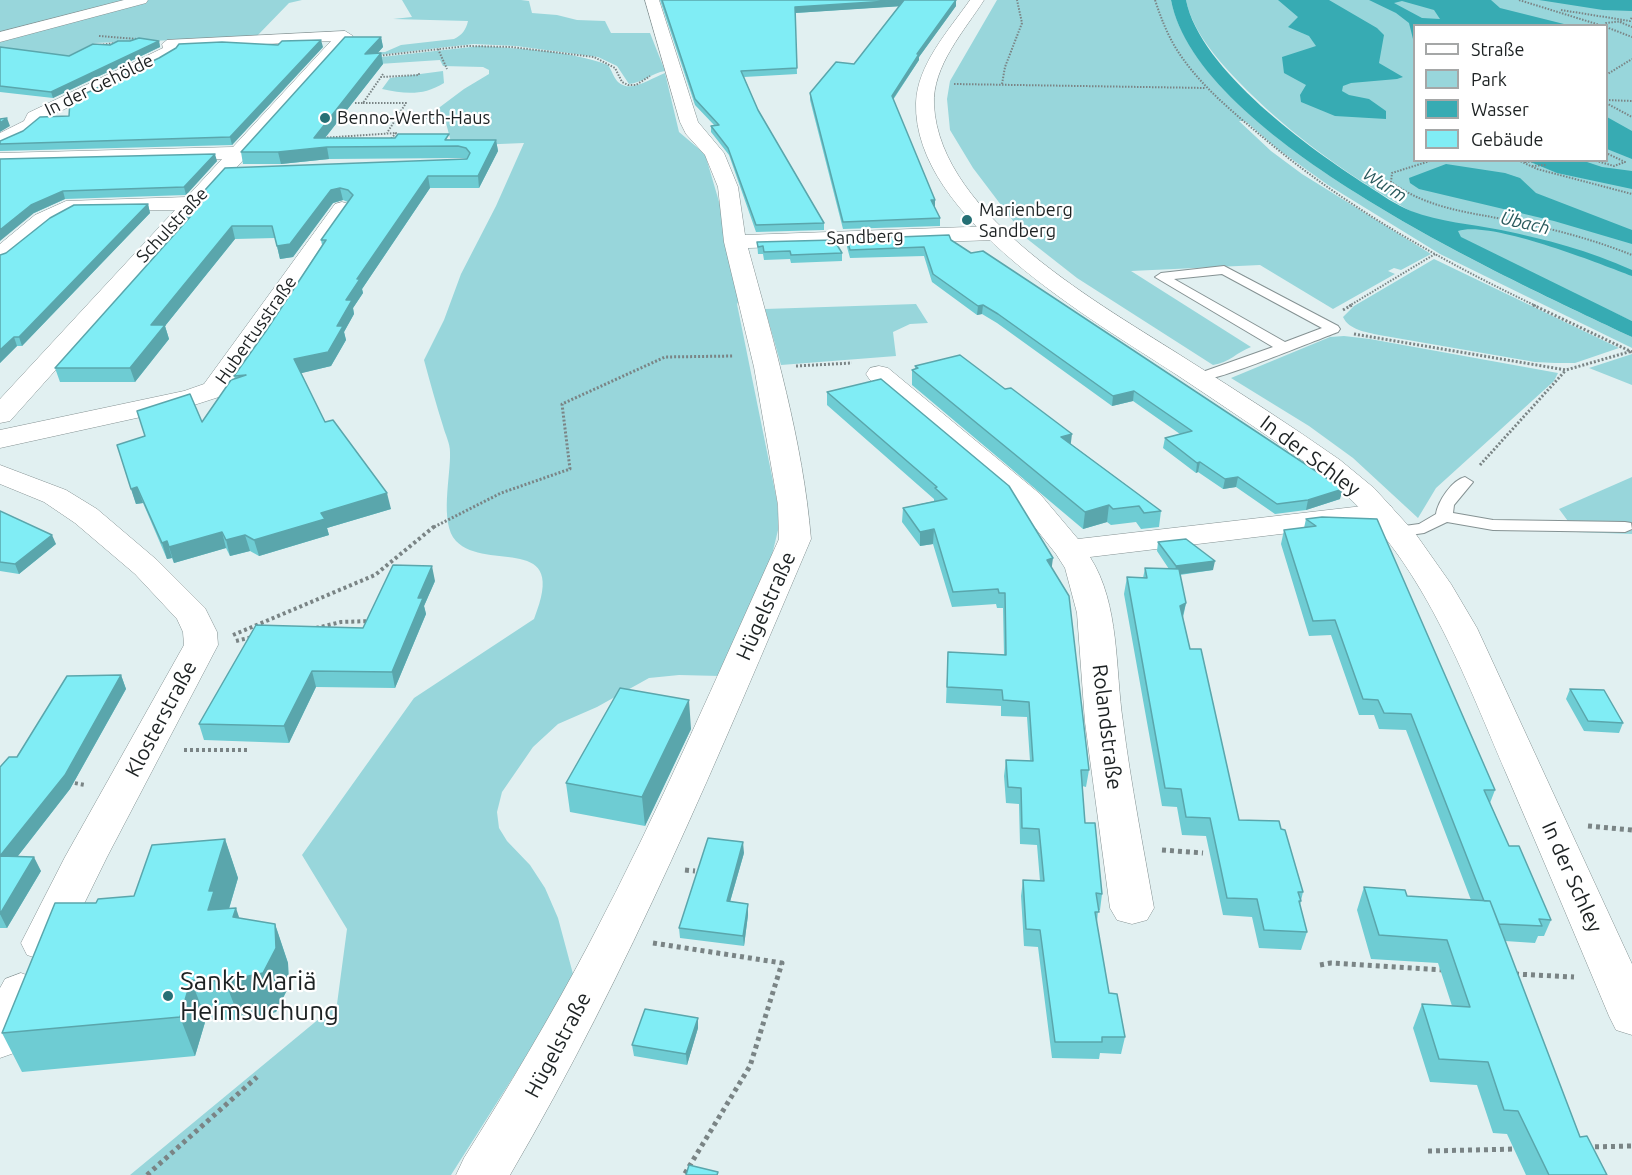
<!DOCTYPE html>
<meta charset="utf-8">
<style>
body{margin:0}
#map{position:relative;width:1632px;height:1175px;overflow:hidden;background:#e1f0f1;font-family:Ubuntu,sans-serif}
canvas{display:block}
.legend{position:absolute;left:1413px;top:24px;width:195px;height:138px;box-sizing:border-box;background:#fff;border:2px solid #a5a7a7;margin:0;padding:8px 10px;list-style:none;font-size:18px;color:#1d2223}
.legend li{display:flex;align-items:center;gap:12px;height:30px}
.legend b{width:30px;border:2px solid #a5a7a7}
</style>
<div id="map">
<canvas width="1632" height="1175"></canvas>
<ul class="legend">
<li><b style="height:8px;background:#fff"></b>Straße</li>
<li><b style="height:16px;background:#98d6db"></b>Park</li>
<li><b style="height:16px;background:#37abb3"></b>Wasser</li>
<li><b style="height:16px;background:#80edf5"></b>Gebäude</li>
</ul>
</div>
<script>
const g = document.querySelector('canvas').getContext('2d');
g.lineJoin = 'round';
function paint(path, color) { g.fillStyle = color; g.fill(path, 'evenodd'); }
function strokePath(path, color, width, dash) { g.strokeStyle = color; g.lineWidth = width; g.lineCap = dash ? 'butt' : 'round'; g.setLineDash(dash || []); g.stroke(path); }
function label(font, color, halo, rows, align = 'center') {
  g.font = font + ' Ubuntu,sans-serif'; g.lineWidth = 4.5; g.setLineDash([]); g.textBaseline = 'middle'; g.strokeStyle = halo; g.fillStyle = color; for (const [text, x, y, turn = 0] of rows) {
    g.save(); g.translate(x, y); g.rotate((+turn || 0) * Math.PI / 180); g.textAlign = isNaN(turn) ? turn : align; if (halo) g.strokeText(text, 0, 0); g.fillText(text, 0, 0); g.restore();
  }
}
paint(new Path2D(`
 M0,0H136L0,35Z
 M146,0H302L289,3L256,37L94,43L11,85L0,86V39Z
 M402,0H521L529,1L532,13L557,15L577,20L605,21L611,33H650L665,71C652,73 642,83 629,84L617,66L598,57L516,46L474,44L447,47L336,60L344,53L385,52L401,45L454,39C462,35 466,30 468,21L393,19L412,17Z
 M997,0H1171C1198,139 1511,280 1632,337V348L1440,254L1328,185L1279,150L1245,121H1239L1271,151L1302,174L1431,254L1401,270L1394,268L1388,271L1395,274L1333,309L1260,265L1131,271L1251,347C1237,352 1229,363 1213,365L1077,278L1026,238L973,168L950,130L947,99L950,81Z
 M1186,0H1632V321C1493,255 1345,193 1237,80C1216,58 1192,30 1186,0ZM1414,26H1606V160H1414Z
 M480,46C523,49 567,50 608,65C611,69 614,78 618,82C631,94 651,78 665,73L679,132L705,154L720,205L741,298L737,304L777,501L779,526L772,555L720,676L679,675L649,678L597,707L558,724L533,747L502,792L497,812L499,828L507,841L530,865L545,888L558,918L573,974L555,1011L451,1175H130L337,1004L347,929L302,855L414,698L534,619C570,531 487,573 456,541C439,523 451,475 450,452C450,443 445,434 443,426C436,404 430,382 424,360L444,320L461,274L496,206L524,143L452,146L445,119H424L464,89L489,74V70L483,67L443,66L440,60L333,67L336,62Z
 M443,71L444,83C423,96 405,94 382,89L390,78Z
 M1434,259L1619,348L1575,363H1555L1535,362L1379,335C1366,332 1349,330 1343,317L1354,306Z
 M916,304L928,323L910,324L893,332L896,356L781,365L765,309Z
 M1344,336L1370,339L1558,373L1554,381L1436,488L1418,518L1353,458L1309,426L1231,378L1330,337Z
 M1632,354V385L1589,368Z
 M1632,477V534L1576,532L1559,509Z`), '#98d6db');
paint(new Path2D(`
 M1171,0H1186C1200,70 1310,149 1368,186C1382,195 1396,205 1411,211C1440,222 1471,224 1501,230C1545,239 1590,251 1632,270V276C1598,263 1490,220 1458,231L1461,237L1632,321V337C1512,280 1197,139 1171,0Z
 M1278,0H1329L1377,28L1384,35L1379,63L1403,77L1397,79L1351,83L1343,86L1342,91L1349,95L1369,99L1386,111V119L1335,116L1301,102L1300,95L1306,85L1284,73L1282,57L1316,46L1309,36L1288,27L1298,17Z
 M1369,0H1491L1500,8L1568,25L1414,26V43L1409,23L1396,13ZM1402,1L1434,10L1440,19L1422,18L1394,3Z
 M1539,0H1632V11L1603,10Z
 M1607,117L1632,131V159L1607,149Z
 M1528,161H1584L1602,167L1632,171V189L1557,173Z
 M1446,164L1505,173L1520,178L1536,193L1632,230V244L1554,221L1419,189L1410,183L1409,178Z`), '#37abb3');
const service = new Path2D(`
 M1224,266L1338,326L1340,329L1338,332C1316,340 1209,385 1194,381L1192,378L1194,375L1273,347L1155,277L1161,273ZM1222,274L1322,328L1285,342L1174,279Z
 M1465,477L1473,482L1454,505L1453,513L1493,520L1625,522L1631,523L1632,529L1625,532L1493,530L1447,522L1424,533L1396,537L1390,536L1387,532L1390,528L1419,524L1436,514C1438,501 1452,480 1465,477Z`);
const minor = new Path2D(`
 M124,0H148L146,3L0,42V32Z
 M645,0H659L698,122L724,153L738,187L745,235L995,226L1003,228L1006,233L1003,238L995,240L748,248C774,343 803,441 811,539C719,755 629,972 510,1175H456L464,1158C508,1088 551,1016 590,942C659,811 718,674 779,539L778,505L754,367L724,242L718,187L705,155L686,134L680,122Z
 M345,31L353,36L351,39L250,152L248,157L245,158L10,421L0,423V399L175,210L76,211L51,224L8,260L0,262V244L35,215L66,201L187,197L222,159L0,165V153L233,147L331,41L179,48L177,53L160,63L42,120C38,133 13,143 0,147V133L24,121L28,113L163,48L162,44L167,40Z
 M342,202L349,204L353,208L222,396L191,406L0,448V430L184,391L204,384L335,204Z
 M879,366L888,368L1040,494L1078,539L1380,504L1391,506L1395,513L1391,520L1380,522L1090,557C1120,604 1115,669 1123,722C1131,784 1143,846 1154,908L1147,920L1132,924L1117,920L1110,908L1085,722L1077,613L1065,568L1056,554L1018,506L870,380L866,374L870,368Z
 M0,465L66,490L97,509L157,560L205,608L217,632L218,645L107,857L59,955L43,960L27,955L21,943L65,857L184,645L183,632L177,619L135,574L75,523L44,502L0,484Z
 M21,973L37,979L44,992L17,1052L0,1058V988L5,979Z`);
const tertiary = new Path2D(`
 M970,0H984C965,30 932,66 934,105C940,217 1104,306 1188,360C1239,392 1290,425 1340,460L1374,488L1415,533L1451,584L1477,628L1632,964V1035L1616,1030L1609,1016C1575,935 1541,854 1506,773C1459,664 1418,547 1319,472C1273,439 1225,407 1177,375C1093,320 913,218 916,103C917,65 949,30 970,0Z`);
strokePath(service, '#859293', 2);
strokePath(minor, '#859293', 1);
strokePath(tertiary, '#859293', 1);
strokePath(new Path2D(`
 M1155,0C1161,18 1167,34 1177,50C1198,83 1229,109 1259,134C1342,205 1438,259 1536,306
 M1519,0L1603,26
 M1561,10L1630,21L1632,17
 M1620,22L1632,27
 M1604,26L1606,23L1623,21
 M1606,27L1632,37
 M99,36L137,39L136,42
 M91,46L116,43
 M438,49L447,69
 M377,56L467,46L511,47L594,57L615,68L622,82L628,85H636L650,76
 M383,74L381,77L419,75V72
 M1606,75L1632,59
 M954,84L1206,88
 M1002,84L1005,67L1022,23L1017,0
 M1606,100L1632,101
 M355,103H363L381,77
 M363,103H406L387,133
 M1606,103L1632,117
 M321,138L396,133L389,141
 M1433,160L1392,173L1391,182C1427,208 1466,212 1508,220C1550,228 1592,239 1632,255
 M1518,160L1537,169L1632,194
 M1593,160L1614,166L1625,162L1606,153
 M1525,162L1539,161
 M1532,166L1546,165
 M1349,306L1435,254`), '#7a8485', 2, [1.5, 1.5]);
strokePath(new Path2D(`
 M1533,305L1632,352
 M1343,310L1352,305
 M1354,334L1566,370L1632,351
 M796,366L852,363
 M1480,465L1566,370
 M434,527L501,493L570,469L562,404L665,357L733,356`), '#7a8485', 3, [2, 2]);
strokePath(new Path2D(`
 M316,628L341,622L371,621
 M233,635L375,575L436,525
 M236,641L252,637
 M184,750H248
 M69,782L85,785`), '#7a8485', 4, [3, 3]);
strokePath(new Path2D(`
 M1588,826L1632,830
 M1162,850L1203,853
 M685,870L695,871
 M653,943L782,963L750,1066L684,1175
 M1320,965L1331,963L1445,970
 M1515,974L1574,977
 M1587,1147L1632,1146
 M1428,1151L1517,1149
 M147,1175L257,1077`), '#7a8485', 5, [4, 4]);
paint(service, '#fff');
paint(minor, '#fff');
paint(tertiary, '#fff');
paint(new Path2D(`
 M660,0H956V6L919,57V60L893,100L935,200L934,207L940,218V226L843,229L810,100V93L854,64L899,6L795,13L797,74L744,77L758,110L824,223V230L756,232L729,155L711,132V126L714,125L695,105Z
 M381,37L383,47L377,54L381,53L383,64L325,138L496,140L498,151L479,188H430L362,289L363,293L353,308L354,314L344,332L346,340L331,366L301,373L325,422L391,509L327,528L329,535L259,556L250,551L230,556L226,548L174,563L172,558L167,559L143,503L136,504L117,445L202,422L235,379L234,376L266,331L322,245L321,240L348,202L343,200L333,203L293,257L280,259L275,238L235,239L165,326L169,339L135,382H60L55,368L187,221L185,212L466,159L460,158L329,159L281,164H243L241,152Z
 M130,41H159L160,47L53,98L0,92V47L69,56L110,45Z
 M323,47L232,145L0,151V141L69,116Z
 M0,159L217,161L186,195L65,199L34,213Z
 M148,204L150,213L22,346H17L0,363V255Z
 M847,239L951,240L1340,499L1306,510L1275,514L1236,487L1223,489L1198,472L1196,473L1163,448L1165,438L1180,434L1133,401L1112,406L997,323L982,314L977,315L932,282L924,256L850,258L847,247Z
 M757,242L842,253V261L791,263L790,259L764,260L763,254H758Z
 M915,366L1071,444L1161,511L1159,527L1141,529L1136,522L1111,525L1107,522L1083,529L912,385V370L915,369Z
 M827,392L1052,568L1089,770L1086,787L1082,786L1085,823L1102,894L1100,910H1098L1097,923L1109,993L1125,1037L1121,1054L1100,1053L1099,1059L1052,1058L1038,947L1024,946L1021,896L1023,880L1040,881L1037,845L1020,844L1019,804L1006,803L1004,776L1006,760L1030,761L1027,717L1001,716V706L946,703L948,652L1004,655L1003,608H997L996,604L952,607L933,544L920,546L902,522L903,508L934,501V499L827,405Z
 M0,511L56,544L19,574L0,571Z
 M1322,517L1495,790L1490,803L1509,846L1551,920L1544,936H1538L1535,943L1505,941L1580,1137L1607,1175H1526L1507,1134L1493,1133L1477,1085L1430,1082L1413,1028L1422,1004L1452,1006L1438,963L1371,959L1357,910L1364,887L1407,896L1471,900L1406,730L1379,729L1374,715H1359L1331,635L1309,636L1281,544L1284,530L1304,528L1306,519Z
 M1158,542L1213,570L1180,575L1186,603L1183,618L1190,649L1239,820L1281,829L1303,892L1300,905L1307,932L1301,950L1259,948L1252,917L1223,915L1206,836L1182,835L1177,807L1162,806L1124,594L1127,577L1143,578L1145,568L1169,569L1157,551Z
 M435,581L424,606L426,614L395,688L316,687L289,743L204,740L199,724L363,628Z
 M121,675L126,689L70,789L18,856L41,871L7,928H0V767L17,757Z
 M1570,689L1623,723L1619,733L1584,731L1566,699Z
 M691,729L645,826L570,812L566,783Z
 M225,839L238,878L229,909L239,918L275,924L288,963L289,986L276,1012L240,1020L206,1019L195,1056L22,1072L2,1033L96,903L134,896Z
 M744,853L730,902L748,915L744,946L680,938L679,928Z
 M698,1028L687,1065L634,1056L632,1045Z`), '#6eccd3');
paint(new Path2D(`
 M904,0V6L795,13V7Z
 M956,0V6L919,57V60L891,102L892,96L917,54Z
 M381,37L383,47L367,65L365,54Z
 M321,40L323,47L232,145L230,137Z
 M159,41L160,47L53,98L51,92Z
 M381,53L383,64L317,148L327,147L329,159L281,164L278,152L314,138Z
 M7,118L10,126L0,132V123Z
 M496,140L498,151L479,188L478,176Z
 M215,154L217,161L186,195L184,187Z
 M428,176L430,188L362,289L363,293L353,308L354,314L344,332L346,340L331,366L298,374L294,359L337,326L346,300L357,279Z
 M340,188L343,200L333,203L293,257L280,259L277,246L331,190Z
 M63,191L65,199L34,213L0,241V230L31,205Z
 M931,200H935V207H930Z
 M148,204L150,213L22,346L19,337Z
 M232,226L235,239L165,326L169,339L135,382L130,368L151,325Z
 M983,305L982,314L977,315L978,306Z
 M14,337L17,346L0,363V350Z
 M1134,391L1133,401L1112,406L1113,396Z
 M1072,434L1070,450L1061,437Z
 M1200,462L1198,472L1196,473L1197,463Z
 M1238,477L1236,487L1223,489L1225,479Z
 M137,487L143,503L136,504L131,489Z
 M1343,489L1340,499L1306,510L1308,500Z
 M387,493L391,509L327,528L329,535L259,556L254,540L321,513Z
 M1109,505L1107,522L1083,529L1085,512Z
 M934,529L933,544L920,546V532Z
 M222,532L226,548L174,563L169,547Z
 M52,535L56,544L19,574L15,564Z
 M245,535L250,551L230,556L226,540Z
 M167,541L172,558L167,559L162,543Z
 M1053,558L1051,573L1047,560Z
 M1215,561L1213,570L1174,575L1176,566Z
 M432,566L435,581L424,606L426,614L395,688L392,672L418,598Z
 M1186,603L1182,619L1180,606Z
 M312,671L316,687L289,743L284,726Z
 M121,675L126,689L70,789L7,870L0,856Z
 M689,700L691,729L645,826L642,797Z
 M225,839L238,878L225,922L208,910L209,891Z
 M743,842L744,853L727,912V901Z
 M34,857L41,871L7,928L0,914Z
 M748,904V915L744,946L743,936Z
 M236,908L249,947L233,917Z
 M275,924L288,963L289,986L276,1012L240,1020L225,981Z
 M191,980L206,1019L195,1056L180,1017Z
 M698,1018V1028L687,1065L686,1054Z`), '#5aa6ac');
const building = new Path2D(`
 M662,0H956L917,54H919L892,96L935,200H931L940,218L843,222L810,93L836,62L854,64L904,0L795,7L797,68L741,71L758,110L824,223L756,225L728,148L711,126L719,125L695,99Z
 M345,37H381L365,54L381,53L314,138H395L398,134H449L445,140H496L478,176H428L357,279H360L346,300H352L337,326H343L328,352L294,359L325,422L333,420L387,493L321,513L325,519L254,540L245,535L226,540L222,532L169,547L167,541L162,543L137,487L131,489L117,445L145,436L137,411L190,394L202,422L231,380L246,375L234,376L266,331L326,240H321L353,195L348,190L340,188L331,190L290,244L277,246L272,226H232L151,325H165L130,368H55L190,217L185,212L225,168L467,159L470,153L466,148L458,146L327,147L278,152H241Z
 M139,38L159,41L51,92L0,86V47L69,56L93,44L110,45L118,41H130Z
 M321,40L230,137L0,144V141L23,131L40,117L69,116L70,101L159,58L176,48L179,44L222,42L278,45L282,41Z
 M7,118L0,123V119Z
 M215,154L184,187L63,191L31,205L0,230V159Z
 M148,204L19,337H14L0,350V255L6,253L50,218L74,205Z
 M949,235L951,240L971,253L983,251L1343,489L1308,500L1277,504L1238,477L1225,479L1200,462L1197,463L1165,438L1192,431L1134,391L1113,396L998,314L983,305L978,306L933,274L924,247L850,250L847,239Z
 M834,240L842,253L791,255L790,251L764,252L763,246L758,247L757,242Z
 M960,355L1005,389L1011,388L1072,434L1061,437L1161,511L1144,513L1139,506L1113,509L1109,505L1085,512L912,370L918,368L915,366Z
 M881,379L1009,486L1053,558L1047,560L1069,596L1089,770H1081L1085,823H1095L1102,894L1096,893L1099,912H1095L1109,993L1117,994L1125,1037H1102V1042H1055L1040,930L1026,929L1023,880L1044,881L1039,829L1022,828L1021,788L1008,787L1006,760L1033,761L1029,702L1003,700L1002,690L947,687L948,652L1006,655L1005,593H999L998,589L953,592L934,529L920,532L903,508L947,499L935,488L937,487L827,392Z
 M0,511L52,535L15,564L0,562Z
 M1322,517L1377,519L1495,790H1484L1509,846H1519L1551,920L1539,919L1542,926L1499,924L1490,901H1484L1411,714L1384,713L1378,700L1363,699L1335,620L1313,621L1284,530L1316,526L1306,519Z
 M1186,539L1215,561L1176,566L1158,542Z
 M393,565L432,566L418,598H423L392,672L312,671L284,726L199,724L256,625L363,628Z
 M1145,568L1179,569L1186,603L1180,606L1190,649H1201L1239,820L1279,821L1281,829L1285,830L1303,892H1298L1301,901H1299L1307,932L1264,930L1257,899L1227,898L1210,818L1186,817L1181,789L1165,788L1127,577L1147,578Z
 M121,675L65,775L0,856V767L9,757H17L67,676Z
 M620,688L689,700L642,797L566,783Z
 M1570,689L1604,690L1623,723L1588,721Z
 M708,838L743,842L727,901L748,904L743,936L679,928Z
 M225,839L209,891H214L208,910L236,908L233,917L275,924L276,948L263,973L225,981L191,980L180,1017L2,1033L55,903H96L98,899L134,896L152,845Z
 M0,856L34,857L0,914Z
 M1364,887L1405,890L1407,896L1490,901L1580,1137L1587,1136L1607,1175H1549L1518,1111L1504,1110L1488,1062L1439,1059L1422,1004L1470,1007L1447,940L1379,935Z
 M645,1009L698,1018L686,1054L632,1045Z
 M689,1165L718,1172L717,1175H686Z`);
paint(building, '#80edf5');
strokePath(building, '#5aa6ac', 1.5);
for (const [x, y, r, color] of [
 [325,118,6,"#257075"],
 [967,220,6,"#257075"],
 [168,996,6,"#257075"]
]) { const dot = new Path2D(); dot.arc(x, y, r, 0, 2 * Math.PI); g.fillStyle = color; g.fill(dot); strokePath(dot, '#fff', 2); }
label('18px', '#1d2223', '#fff', [
 ["In der Gehölde",99,85,-26],
 ["Schulstraße",172,225,-47],
 ["Sandberg",865,237,-2],
 ["Hubertusstraße",256,330,-55]
]);
label('18px', '#1d2223', '#fff', [
 ["Benno-Werth-Haus",337,118],
 ["Marienberg",979,210],
 ["Sandberg",979,231]
], 'left');
label('italic 18px', '#2a5a5d', '#fff', [
 ["Wurm",1385,185,32],
 ["Übach",1525,223,13]
]);
label('21px', '#1d2223', '#fff', [
 ["In der Schley",1310,456,37],
 ["Hügelstraße",766,606,-66],
 ["Klosterstraße",161,719,-62],
 ["Rolandstraße",1107,727,83],
 ["In der Schley",1572,877,66],
 ["Hügelstraße",558,1045,-62]
]);
label('26px', '#1d2223', '#fff', [
 ["Sankt Mariä",180,981],
 ["Heimsuchung",180,1011]
], 'left');
</script>
